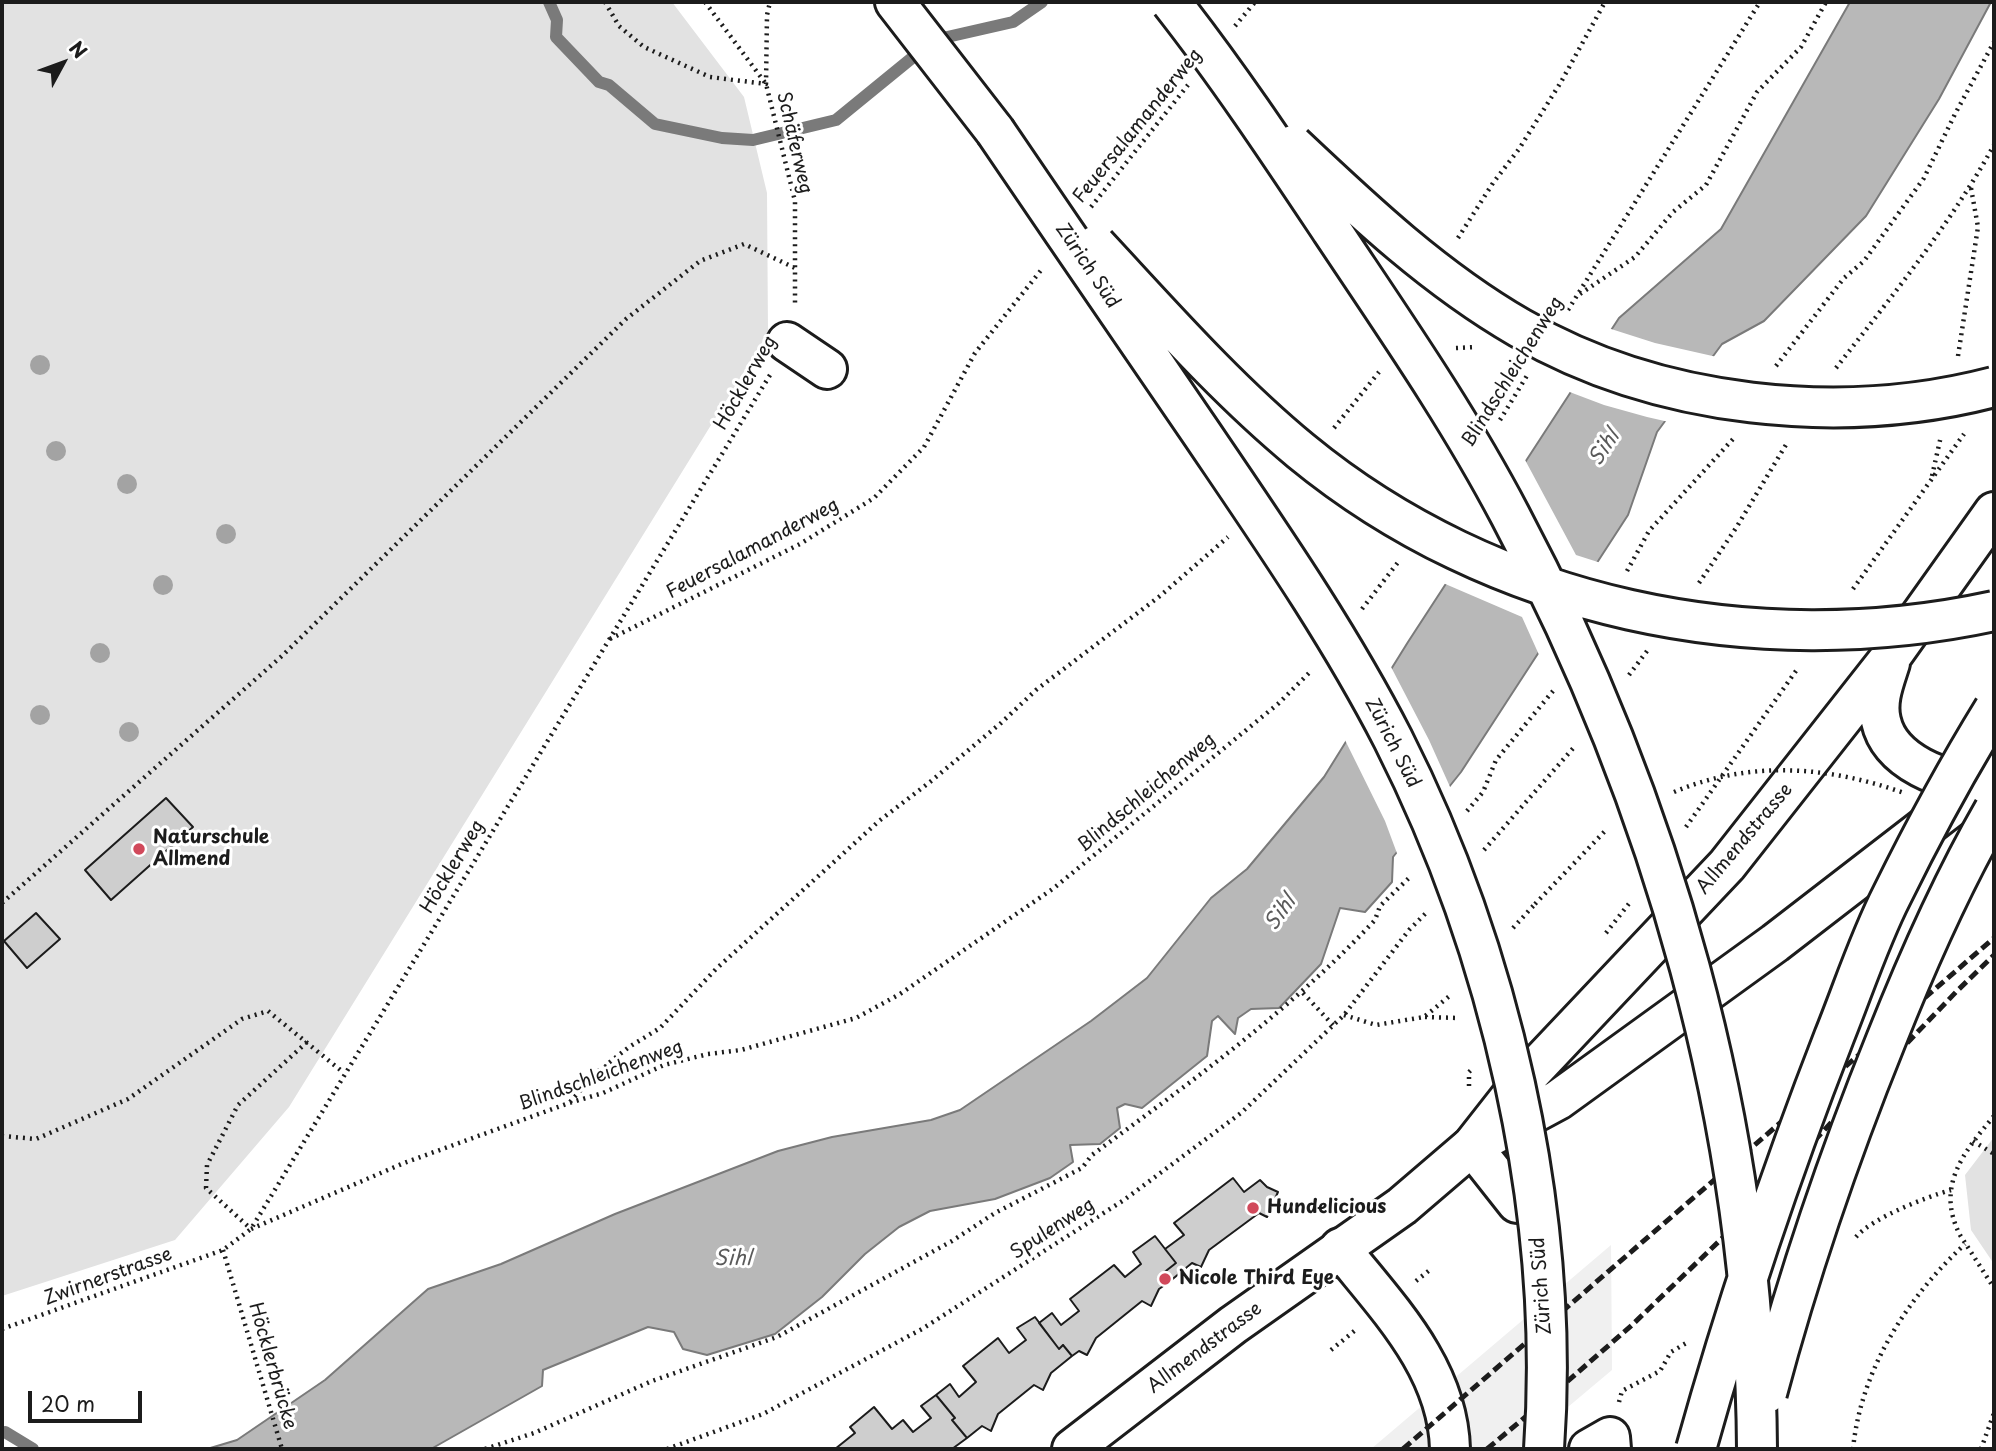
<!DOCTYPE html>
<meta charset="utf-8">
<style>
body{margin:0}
#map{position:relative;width:1996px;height:1451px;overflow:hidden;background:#fff;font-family:"Playpen Sans",sans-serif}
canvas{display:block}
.frame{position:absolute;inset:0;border:4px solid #1c1c1c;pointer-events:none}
.north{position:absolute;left:28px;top:28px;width:70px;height:70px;-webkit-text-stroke:5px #fff;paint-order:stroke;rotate:49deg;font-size:19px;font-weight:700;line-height:28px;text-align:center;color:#1c1c1c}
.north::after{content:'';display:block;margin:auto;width:24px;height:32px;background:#1c1c1c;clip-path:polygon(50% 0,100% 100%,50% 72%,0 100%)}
.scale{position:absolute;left:28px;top:1391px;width:114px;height:32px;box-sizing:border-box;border:4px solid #1c1c1c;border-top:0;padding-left:9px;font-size:21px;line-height:24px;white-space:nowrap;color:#1c1c1c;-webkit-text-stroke:5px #fff;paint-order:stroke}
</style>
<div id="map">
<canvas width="1996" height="1451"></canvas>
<div class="frame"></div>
<div class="north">N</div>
<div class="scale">20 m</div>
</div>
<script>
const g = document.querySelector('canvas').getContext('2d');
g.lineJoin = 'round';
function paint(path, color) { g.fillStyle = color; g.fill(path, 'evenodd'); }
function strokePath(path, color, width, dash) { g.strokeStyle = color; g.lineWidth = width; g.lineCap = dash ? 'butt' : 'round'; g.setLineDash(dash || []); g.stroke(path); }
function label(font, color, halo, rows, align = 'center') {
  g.font = font + ' "Playpen Sans",sans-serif'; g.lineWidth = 6; g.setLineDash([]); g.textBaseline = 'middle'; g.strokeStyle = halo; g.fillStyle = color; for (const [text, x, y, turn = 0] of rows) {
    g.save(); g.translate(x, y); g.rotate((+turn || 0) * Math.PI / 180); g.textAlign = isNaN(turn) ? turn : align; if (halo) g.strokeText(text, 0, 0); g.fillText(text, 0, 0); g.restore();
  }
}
paint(new Path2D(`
 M1611,1245L1612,1370L1518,1449H1371Z`), '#f0f0f0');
paint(new Path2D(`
 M2,2H672L744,97L767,193L768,333L289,1107L175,1240L2,1296Z
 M1994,1137V1264L1971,1230L1965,1175Z`), '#e2e2e2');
const water = new Path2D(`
 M1850,2H1991L1939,99L1866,216L1764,321L1722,344L1657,432L1628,515L1461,772L1393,857L1392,882L1365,912L1340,908L1321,964L1279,1008L1251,1009L1238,1018L1235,1034L1218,1016L1212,1021L1207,1056L1142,1108L1125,1104L1117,1108L1120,1128L1100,1144L1070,1145L1073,1162L1050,1178L995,1199L930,1211L899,1227L865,1254L822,1297L775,1334L707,1355L683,1349L674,1332L648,1327L543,1370L542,1386L431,1449H207L237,1440L325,1380L428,1289L501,1264L615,1214L778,1151L832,1137L931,1120L960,1110L1091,1021L1147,978L1211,898L1247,869L1324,777L1408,642L1619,318L1721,229Z`);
paint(water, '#b8b8b8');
strokePath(water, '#7a7a7a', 2);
paint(new Path2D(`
 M1608,328L1655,343L1717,357L1669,422L1647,417L1604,405L1567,391Z
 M1524,458L1576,555L1601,563L1540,657L1522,617L1443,583Z
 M1390,665L1429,740L1451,789L1398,856L1385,821L1344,738Z`), '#fff');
strokePath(new Path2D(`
 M549,2L557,20L556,37L599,82L609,85L655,124L722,138L753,140L836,120L934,40L1013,22L1042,2
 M5,1432L33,1449`), '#7a7a7a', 12);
const building = new Path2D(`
 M166,798L193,827L111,900L85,870Z
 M36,913L60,939L27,968L4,941Z
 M1233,1178L1244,1192L1260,1180L1267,1187L1278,1192L1267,1217L1259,1213L1209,1250L1201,1267L1192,1263L1169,1282L1162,1274L1176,1263L1165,1249L1184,1235L1174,1223Z
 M1155,1236L1176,1263L1162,1274L1169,1282L1159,1289L1151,1306L1142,1301L1096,1338L1087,1355L1079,1351L1072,1356L1063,1345L1059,1349L1039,1323L1052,1313L1061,1325L1079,1311L1070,1299L1114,1265L1125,1277L1141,1264L1133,1252Z
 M1035,1317L1059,1349L1063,1345L1072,1356L1051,1373L1043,1390L1034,1385L998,1414L991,1431L982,1426L967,1438L952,1420L955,1418L936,1395L950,1384L959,1397L976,1382L963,1366L998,1338L1009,1353L1026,1340L1017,1328Z
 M936,1395L955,1418L952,1420L967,1438L952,1449H835L855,1433L850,1427L874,1407L892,1429L903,1420L913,1432L931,1418L921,1406Z`);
paint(building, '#cecece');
strokePath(building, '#1c1c1c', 2);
const minor = new Path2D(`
 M787,342L827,369
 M1472,1146L1517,1203
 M1340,1248C1388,1308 1448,1368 1450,1449
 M1589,1449L1610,1437L1611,1449`);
const major = new Path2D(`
 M1890,663C1884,682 1876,701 1881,721C1890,762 1945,783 1981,783
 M1493,1135L1558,1100L1775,943L1994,774
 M1072,1449L1233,1325L1402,1206L1472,1146L1523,1081L1727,865L1893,654L1994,512`);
const highway = new Path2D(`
 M895,2L995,131`);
strokePath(minor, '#1c1c1c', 44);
strokePath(major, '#1c1c1c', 44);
strokePath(highway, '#1c1c1c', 44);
strokePath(new Path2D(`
 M605,2L619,26L644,47L710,77L766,84L767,15L770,2
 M705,2L766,84L795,201V268
 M1235,26L1255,2
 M1091,207L1188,85
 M1458,238L1493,183L1519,149L1561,82L1605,2
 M1580,294L1635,257L1673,212L1706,185L1757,92L1801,47L1826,2
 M1568,310L1760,2
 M1456,348L1475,347
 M1958,356L1978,227L1971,188
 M1776,366L1844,278L1864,261L1924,178L1955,114L1994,42
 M1836,368C1892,296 1950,225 1994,145
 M1500,420L1528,374
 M1334,428L1379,372
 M1932,476L1941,436
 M1627,571L1649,531L1733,439
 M1699,583L1736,528L1787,443
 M1853,589L1964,434
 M1362,609L1399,561
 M610,639L800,544L874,498L924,447L975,353L1042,269
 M1629,675L1647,651
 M1467,811L1483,792L1496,760L1553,691
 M1686,827L1798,668
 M1484,850L1575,746
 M2,903L283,655L626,319L700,261L744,244L795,268V306
 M1513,928L1535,904
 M1606,933L1631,901
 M1303,993L1333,1025
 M1344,1015L1376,1025L1424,1017L1452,994
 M1425,1017L1459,1018
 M307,1042L238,1105L207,1165L206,1188L251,1229L404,1163L569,1103L603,1093L664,1065L708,1054L741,1050L856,1018L900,994L1054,888L1279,703L1312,670
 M1469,1086V1072L1472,1069
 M570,1102L596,1073L629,1047L660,1028L716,969L879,821L930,782L1001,723L1036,690L1160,596L1228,537
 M1994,1116C1964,1152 1935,1186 1960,1235L1994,1288
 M2,1136L36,1139L128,1099L242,1019L268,1011L344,1073
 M1973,1141L1994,1154
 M1856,1237C1872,1218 1926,1197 1951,1190
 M223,1250L282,1449
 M1416,1281L1431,1269
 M2,1329L223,1250L251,1229L770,375
 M1331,1350L1358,1328
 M1619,1402L1622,1391L1660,1371L1671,1352L1688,1342
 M485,1449L534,1433L652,1381L777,1337L952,1241L995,1213L1082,1168L1092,1155C1191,1082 1291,1010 1375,920L1380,906L1411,876
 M667,1449L763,1414L922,1329L1124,1200L1241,1113L1344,1015L1409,930L1426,913
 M1853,1449C1861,1369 1907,1298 1965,1244
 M1981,1449L1994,1413`), '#1c1c1c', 4.5, [2, 5]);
strokePath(minor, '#fff', 38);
strokePath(major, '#fff', 38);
strokePath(highway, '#fff', 38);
strokePath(new Path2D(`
 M1403,1449L1994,938
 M1487,1449L1553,1394L1632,1325L1738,1223L1841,1112L1956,992L1994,955`), '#1c1c1c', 5, [10, 5]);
const highwayBridge = new Path2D(`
 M1171,2C1229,76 1280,153 1332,231C1394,324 1458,416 1510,515C1662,801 1755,1124 1757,1449
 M995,131C1064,232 1132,333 1202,434C1269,533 1338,632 1393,739C1500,950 1561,1212 1544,1449
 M1293,145C1364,212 1435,279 1520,328C1658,408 1841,427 1994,387
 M1096,245C1162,316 1226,389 1301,451C1493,609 1754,663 1994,611
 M1767,1393C1799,1273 1839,1156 1886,1040C1917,962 1952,883 1994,810
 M1696,1449C1735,1309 1781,1173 1834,1037C1853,990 1869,940 1892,895C1923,832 1957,769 1994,709`);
strokePath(highwayBridge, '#1c1c1c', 44, []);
strokePath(new Path2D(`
 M1674,792C1750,760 1828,766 1904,793
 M1535,904L1606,830`), '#1c1c1c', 4.5, [2, 5]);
strokePath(highwayBridge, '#fff', 38);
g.fillStyle = '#a3a3a3';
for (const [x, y] of [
 [40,365],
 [56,451],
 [127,484],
 [226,534],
 [163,585],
 [100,653],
 [40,715],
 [129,732]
]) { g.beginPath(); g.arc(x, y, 10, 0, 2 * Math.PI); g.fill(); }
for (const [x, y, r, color] of [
 [139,849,7,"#d1495b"],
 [1253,1208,7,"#d1495b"],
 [1165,1279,7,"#d1495b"]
]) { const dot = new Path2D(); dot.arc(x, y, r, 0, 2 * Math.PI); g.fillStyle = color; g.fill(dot); strokePath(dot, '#fff', 2.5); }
label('19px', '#1c1c1c', '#fff', [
 ["Feuersalamanderweg",1138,126,-51],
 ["Schäferweg",794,143,77],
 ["Zürich Süd",1087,266,56],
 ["Blindschleichenweg",1513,372,-58],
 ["Höcklerweg",746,383,-60],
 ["Feuersalamanderweg",753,549,-28],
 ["Zürich Süd",1392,743,63],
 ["Blindschleichenweg",1147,793,-40],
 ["Allmendstrasse",1745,839,-50],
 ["Höcklerweg",453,867,-59],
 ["Blindschleichenweg",601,1076,-20],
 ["Spulenweg",1053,1229,-33],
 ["Zwirnerstrasse",108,1277,-20],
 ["Zürich Süd",1542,1286,-94],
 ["Allmendstrasse",1205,1348,-37],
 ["Höcklerbrücke",272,1366,74]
]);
label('bold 19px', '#1c1c1c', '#fff', [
 ["Naturschule",153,838],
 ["Allmend",153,860],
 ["Hundelicious",1267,1208],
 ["Nicole Third Eye",1179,1279]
], 'left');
label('italic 21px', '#5a5a5a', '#fff', [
 ["Sihl",1605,448,-56],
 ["Sihl",1281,913,-54],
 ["Sihl",733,1259]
]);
</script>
